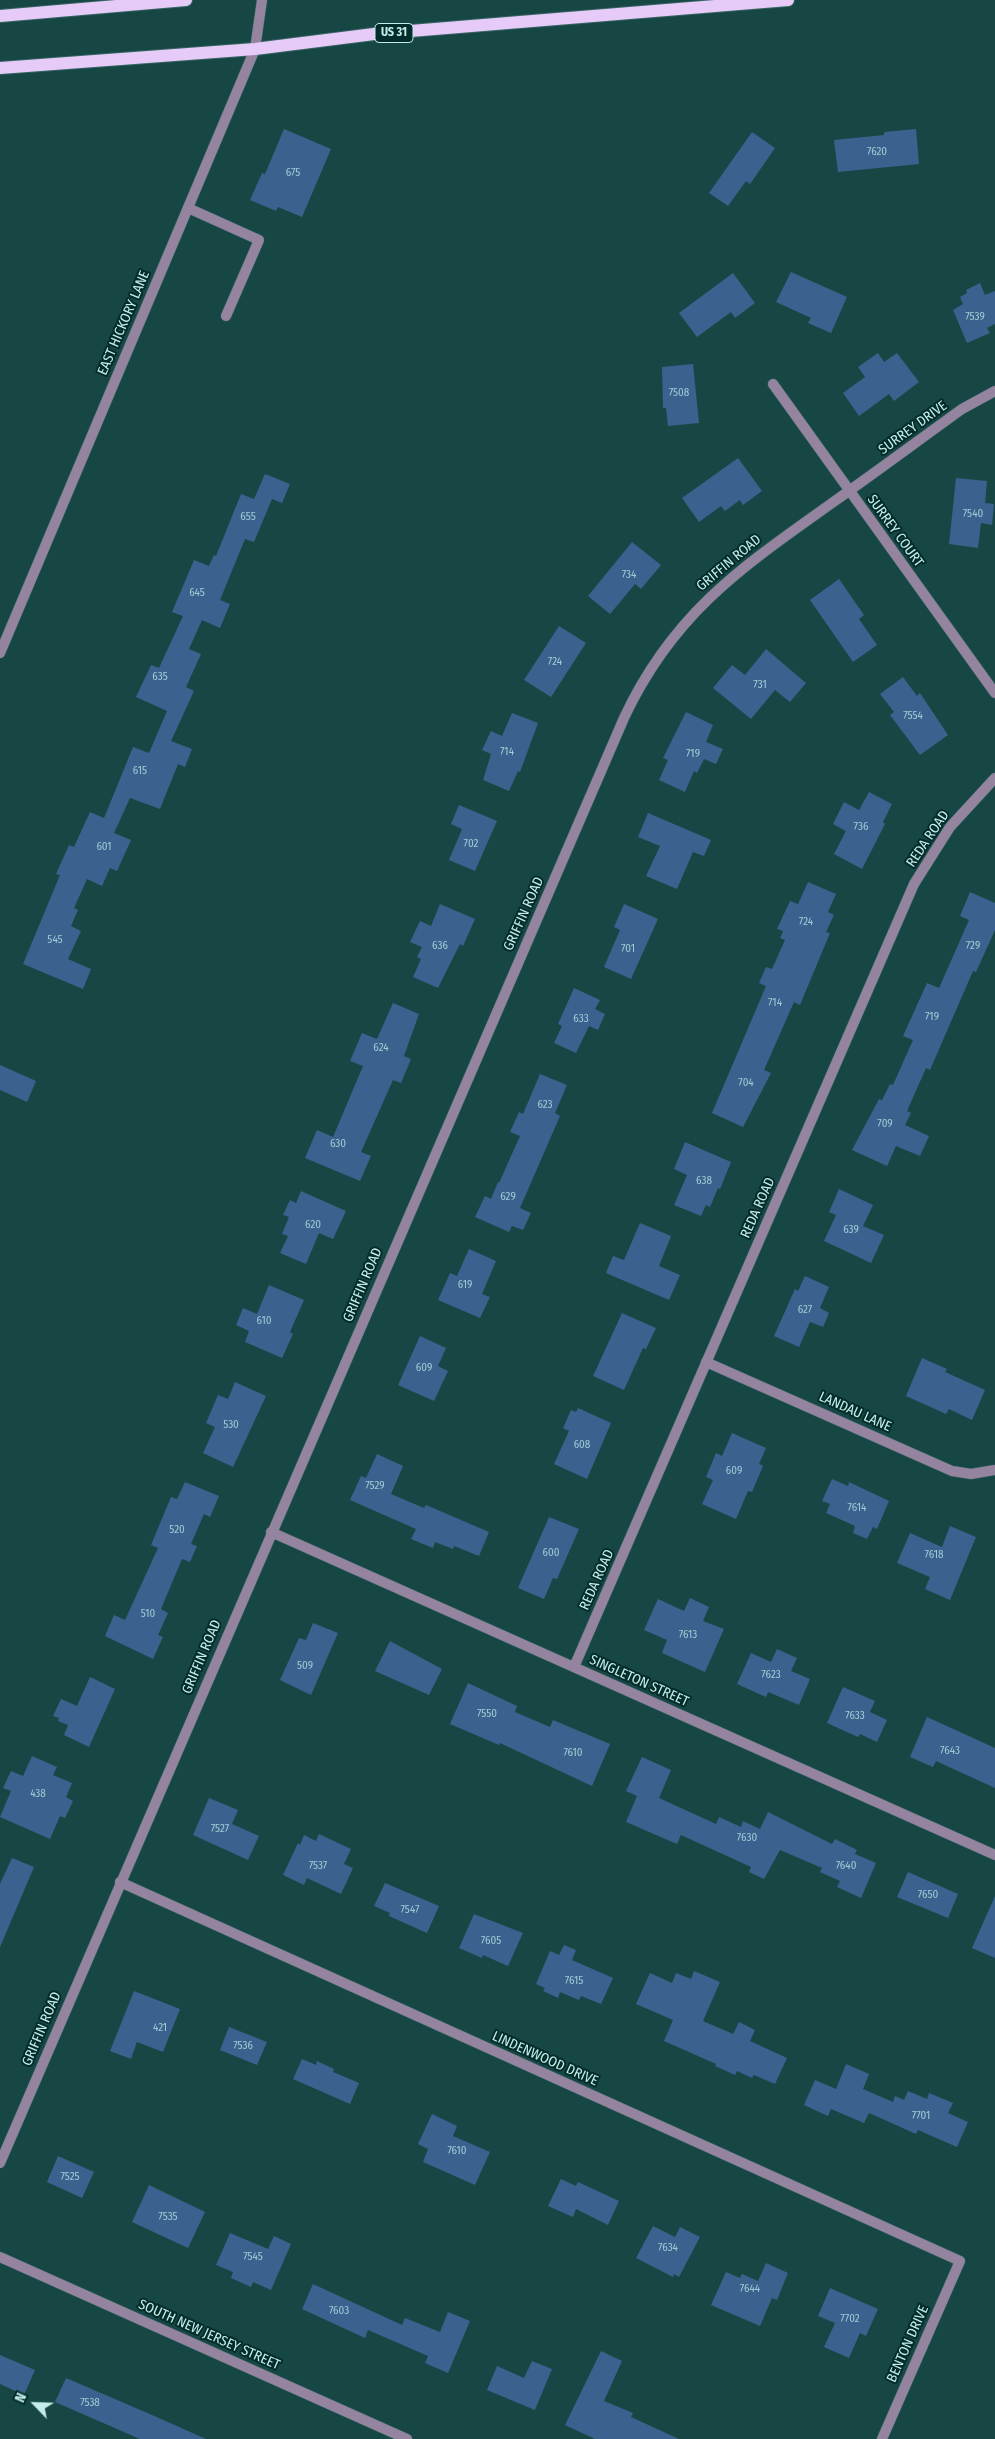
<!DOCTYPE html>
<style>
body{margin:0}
#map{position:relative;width:995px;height:2439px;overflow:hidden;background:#174745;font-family:"Fira Sans Condensed",sans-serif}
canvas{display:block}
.north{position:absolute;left:10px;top:2379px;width:50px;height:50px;-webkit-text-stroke:4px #032c2a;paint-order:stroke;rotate:294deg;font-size:14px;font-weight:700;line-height:20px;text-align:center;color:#c4edea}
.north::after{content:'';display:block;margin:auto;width:18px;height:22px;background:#c4edea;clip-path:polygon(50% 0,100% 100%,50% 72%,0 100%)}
</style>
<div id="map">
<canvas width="995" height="2439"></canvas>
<div class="north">N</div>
</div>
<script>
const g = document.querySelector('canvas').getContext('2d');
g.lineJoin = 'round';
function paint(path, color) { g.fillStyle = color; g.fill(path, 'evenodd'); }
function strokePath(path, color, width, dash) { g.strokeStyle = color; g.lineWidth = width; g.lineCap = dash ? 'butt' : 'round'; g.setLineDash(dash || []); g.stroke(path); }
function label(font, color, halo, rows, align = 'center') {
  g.font = font + ' "Fira Sans Condensed",sans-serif'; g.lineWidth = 4; g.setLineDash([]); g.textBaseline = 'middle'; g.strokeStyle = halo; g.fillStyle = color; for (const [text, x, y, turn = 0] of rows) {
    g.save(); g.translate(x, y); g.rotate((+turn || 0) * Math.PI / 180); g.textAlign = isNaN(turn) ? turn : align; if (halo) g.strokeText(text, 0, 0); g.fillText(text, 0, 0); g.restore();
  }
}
paint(new Path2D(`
 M284,129L331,149L302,217L278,207L276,211L250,200L262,173L265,174Z
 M916,129L919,164L838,172L834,140L884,135V132Z
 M752,132L775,148L750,184L746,181L728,206L709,193Z
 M791,272L847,297L831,333L808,323L811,318L776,302Z
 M733,273L755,303L735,318L731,312L697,337L679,313Z
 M980,283L985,295L995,291V324L987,328L990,333L967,343L953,310L963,304L960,297L967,293L966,290Z
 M878,353L884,362L897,353L919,382L894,401L889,394L859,416L843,393L865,377L858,367Z
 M693,364L699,423L668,426L666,408H663L662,367Z
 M738,458L762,491L743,505L740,500L725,511L721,506L699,522L682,498Z
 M265,474L290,484L282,503L272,499L254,542L245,539L220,600L230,604L220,628L202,620L189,649L201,654L186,687L194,691L171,741L192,749L185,767L178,764L160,809L130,798L114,833L131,840L117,871L110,868L102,886L87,879L74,908L78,910L71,926L81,931L68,959L91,969L83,989L23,964L60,875L56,874L69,845L74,847L90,812L104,818L133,747L149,753L167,711L136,697L151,665L159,668L183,616L172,612L194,560L209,566L214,555L216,556L241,494L254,499Z
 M956,478L987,481L985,503L994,504L992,525L981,523L978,548L949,544Z
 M632,542L661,565L641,589L635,584L610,614L588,596Z
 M839,579L864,615L859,619L877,645L853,662L810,600Z
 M559,626L586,643L551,697L524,680Z
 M766,649L806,683L790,702L775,690L751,719L713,688L732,665L745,675Z
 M903,677L917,696L920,693L948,735L920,755L890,715L894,712L880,694Z
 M686,712L713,725L706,742L723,749L716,764L704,759L697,773L694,771L685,792L659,780L668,760L663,758Z
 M512,713L538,723L520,772L518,771L509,791L483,780L491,754L482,750L491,731L502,736Z
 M869,792L892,804L883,822L885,824L862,869L834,854L846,831L833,824L844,802L859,810Z
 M459,805L497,821L475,871L449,860L462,829L451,824Z
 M648,813L711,840L704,856L693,852L677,889L646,876L660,846L638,837Z
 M808,882L836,894L828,912L834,915L826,932L830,933L800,1005L794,1002L764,1070L771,1073L743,1127L712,1113L766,986L759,983L766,967L772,969L785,940L780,938L783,931L777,929L790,901L798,904Z
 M970,892L995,903V930L976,972L973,971L930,1070L926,1068L907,1111L911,1113L905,1125L929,1136L920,1156L896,1146L887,1166L852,1150L879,1099L882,1100L890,1084L893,1085L913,1040L903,1036L927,983L939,988L969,920L960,916Z
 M440,904L475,919L463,946L460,944L438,988L413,977L421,959L417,957L422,947L410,942L420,921L431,926Z
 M624,904L658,919L631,979L604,967L620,930L614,927Z
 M574,988L600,1000L595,1009L605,1014L598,1030L589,1026L576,1053L554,1043L562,1026L558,1024Z
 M393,1003L419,1014L404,1056L411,1059L401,1083L393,1080L361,1152L371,1156L360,1181L305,1158L317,1130L333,1137L363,1066L350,1061L362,1033L377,1039Z
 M0,1065L36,1081L27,1102L0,1090Z
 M540,1074L567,1085L555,1113L560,1116L520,1208L531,1213L523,1230L512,1226L509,1232L475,1217L485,1196L491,1199L498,1182L499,1183L520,1136L510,1132L519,1112L523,1114Z
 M685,1142L731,1162L720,1189L718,1188L710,1207L706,1205L701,1216L674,1205L687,1175L674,1169Z
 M839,1189L873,1205L863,1226L884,1235L871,1263L824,1241L836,1215L829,1212Z
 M301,1191L346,1211L333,1239L319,1233L306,1264L280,1253L288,1236L282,1234L289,1217L283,1215L290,1200L296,1203Z
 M640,1223L671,1236L659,1266L680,1275L669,1300L606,1273L613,1256L624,1260Z
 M469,1249L496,1261L482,1294L490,1297L480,1318L438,1300L450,1273L457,1276Z
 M805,1276L829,1287L820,1308L829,1313L823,1327L810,1322L799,1347L774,1336L795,1289L798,1291Z
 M269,1285L304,1300L290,1332L293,1334L282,1358L245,1342L249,1331L236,1325L243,1308L257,1314Z
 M622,1313L656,1328L646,1349L643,1348L624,1390L593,1376Z
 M420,1336L446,1348L438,1366L448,1371L434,1401L398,1385Z
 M922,1358L947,1369L945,1372L985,1390L972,1420L949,1409L946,1414L906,1396Z
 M235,1382L266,1396L233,1467L203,1453L215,1427L206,1423L218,1395L228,1399Z
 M578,1408L611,1423L587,1479L554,1464L569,1431L563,1428L571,1410L576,1412Z
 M732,1433L766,1448L759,1464L763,1466L752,1492L748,1491L736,1519L702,1504L713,1480L706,1477L716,1453L722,1456Z
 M377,1454L403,1466L391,1494L424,1508L426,1505L489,1532L479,1556L454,1546L453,1549L435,1542L433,1548L411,1539L416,1529L350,1500L361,1476L366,1478Z
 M832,1479L848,1486L849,1482L889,1501L877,1529L873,1527L867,1539L853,1533L855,1526L826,1513L830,1504L822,1501Z
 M185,1482L219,1496L210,1517L204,1514L191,1544L197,1546L190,1562L182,1559L161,1609L168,1613L158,1635L163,1637L153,1659L105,1636L114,1615L125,1620L158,1548L151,1545L171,1497L177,1499Z
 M549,1517L579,1529L557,1579L553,1578L544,1599L518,1588Z
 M950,1526L976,1537L950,1600L925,1589L930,1577L897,1563L910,1533L942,1547Z
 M690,1598L709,1607L703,1621L724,1629L705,1672L662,1653L667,1640L644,1630L658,1599L684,1611Z
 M313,1623L338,1633L311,1695L280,1680L299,1638L306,1640Z
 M390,1641L442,1669L429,1695L375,1671Z
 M777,1649L797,1658L791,1671L810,1679L799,1705L768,1692L766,1697L737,1684L751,1653L771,1662Z
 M90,1677L115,1689L89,1747L64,1735L68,1725L58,1721L59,1718L53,1716L61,1699L77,1706Z
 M468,1683L517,1706L515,1712L550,1727L553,1720L610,1744L592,1786L500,1743L499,1745L450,1724Z
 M843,1687L875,1701L870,1712L887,1720L877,1742L860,1734L858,1737L827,1723Z
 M927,1717L995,1748V1788L936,1761L933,1767L910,1757Z
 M32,1756L57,1767L53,1775L72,1783L66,1797L73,1801L65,1818L60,1816L50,1839L0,1817L11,1791L3,1788L11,1771L23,1776Z
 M642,1757L671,1770L659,1798L716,1824L719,1817L741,1827L743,1821L760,1829L768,1812L832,1844L835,1839L857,1850L855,1854L876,1863L861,1898L837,1887L840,1881L820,1872L822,1868L780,1850L764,1879L749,1872L751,1867L681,1835L677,1844L626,1822L637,1796L626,1791Z
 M209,1798L238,1810L232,1824L259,1836L248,1860L193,1835Z
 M319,1834L351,1849L344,1864L353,1868L341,1894L307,1878L304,1885L283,1875L298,1843L300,1845L304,1835L316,1841Z
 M12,1858L34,1867L0,1947V1884Z
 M908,1872L958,1894L948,1918L897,1897Z
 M385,1883L439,1906L427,1933L389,1916L390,1913L374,1906Z
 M995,1896V1958L972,1948Z
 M474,1914L523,1933L508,1966L483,1955L482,1958L459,1948Z
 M564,1945L576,1950L572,1960L613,1978L601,2004L581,1996L579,2000L560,1992L558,1998L543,1991L545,1988L536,1984L550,1951L559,1955Z
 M694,1971L720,1982L703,2021L733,2034L739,2022L755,2030L750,2041L787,2058L775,2084L754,2075L752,2078L737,2071L735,2075L715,2066L716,2064L664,2041L673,2020L636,2004L650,1973L672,1983L676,1973L691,1979Z
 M134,1991L180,2009L163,2052L137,2042L131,2059L110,2051Z
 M229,2027L267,2042L257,2065L220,2050Z
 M302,2059L316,2065L317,2061L334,2069L333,2072L359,2083L350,2104L293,2079Z
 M846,2064L869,2074L863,2089L893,2102L895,2096L904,2100L908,2091L927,2099L929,2093L953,2103L948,2113L968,2122L957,2147L918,2130L916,2134L869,2113L864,2123L831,2109L828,2116L804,2105L815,2080L836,2089Z
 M432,2114L457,2126L453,2136L490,2152L475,2185L423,2162L428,2149L418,2144Z
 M58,2156L94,2172L82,2198L47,2182Z
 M561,2179L576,2186L578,2182L619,2201L608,2225L576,2209L573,2217L548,2206Z
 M149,2185L205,2212L188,2248L132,2222Z
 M653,2226L675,2237L680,2227L700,2237L679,2277L674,2274L673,2277L636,2258Z
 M230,2233L268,2249L274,2236L291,2244L271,2290L253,2282L251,2287L231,2278L233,2272L216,2265Z
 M766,2263L788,2273L777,2300L772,2298L760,2326L711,2305L726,2272L740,2278L742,2274L758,2281Z
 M313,2284L402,2325L405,2318L440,2332L448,2312L470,2321L448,2373L425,2363L428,2356L368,2330L365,2338L302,2309Z
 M830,2288L878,2309L866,2336L860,2333L849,2358L824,2347L835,2323L818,2316Z
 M601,2351L622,2361L604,2401L633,2413L631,2417L679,2439H595L565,2425Z
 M0,2355L35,2370L24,2395L0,2384Z
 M532,2361L552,2369L535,2410L487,2390L497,2366L524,2378Z
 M66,2378L152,2415L206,2439H140L55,2402Z`), '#39628e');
const lane = new Path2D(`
 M188,208L259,240L226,316`);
const street = new Path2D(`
 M773,384L995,693
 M0,653L255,49L262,0
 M706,1362L952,1471L971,1474L995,1470
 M271,1532L995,1855
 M574,1667L914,884L950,827L995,778
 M120,1882L960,2261L882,2439
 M0,2163L624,718C673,613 742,567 832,503C876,472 919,440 962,409L995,391
 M0,2257L407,2439`);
const primary = new Path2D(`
 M0,16L186,0
 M0,68L255,49L374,34L788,0`);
strokePath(lane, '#366563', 11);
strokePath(street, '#366563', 11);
strokePath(primary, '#366563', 14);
strokePath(lane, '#9584a0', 10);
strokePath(street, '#9584a0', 10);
strokePath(primary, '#e6cbf9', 12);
label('11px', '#a1cad3', null, [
 ["7620",877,152],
 ["675",293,173],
 ["7539",975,317],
 ["7508",679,393],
 ["7540",973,514],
 ["655",248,517],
 ["734",629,575],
 ["645",197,593],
 ["724",555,662],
 ["635",160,677],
 ["731",760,685],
 ["7554",913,716],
 ["714",507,752],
 ["719",693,754],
 ["615",140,771],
 ["736",861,827],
 ["702",471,844],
 ["601",104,847],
 ["724",806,922],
 ["545",55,940],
 ["636",440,946],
 ["729",973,946],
 ["701",628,949],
 ["714",775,1003],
 ["719",932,1017],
 ["633",581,1019],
 ["624",381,1048],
 ["704",746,1083],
 ["623",545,1105],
 ["709",885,1124],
 ["630",338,1144],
 ["638",704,1181],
 ["629",508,1197],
 ["620",313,1225],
 ["639",851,1230],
 ["619",465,1285],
 ["627",805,1310],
 ["610",264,1321],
 ["609",424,1368],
 ["530",231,1425],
 ["608",582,1445],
 ["609",734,1471],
 ["7529",375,1486],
 ["7614",857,1508],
 ["520",177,1530],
 ["600",551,1553],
 ["7618",934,1555],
 ["510",148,1614],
 ["7613",688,1635],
 ["509",305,1666],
 ["7623",771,1675],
 ["7550",487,1714],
 ["7633",855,1716],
 ["7643",950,1751],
 ["7610",573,1753],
 ["438",38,1794],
 ["7527",220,1829],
 ["7630",747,1838],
 ["7537",318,1866],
 ["7640",846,1866],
 ["7650",928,1895],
 ["7547",410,1910],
 ["7605",491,1941],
 ["7615",574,1981],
 ["421",160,2028],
 ["7536",243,2046],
 ["7701",921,2116],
 ["7610",457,2151],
 ["7525",70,2177],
 ["7535",168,2217],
 ["7634",668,2248],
 ["7545",253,2257],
 ["7644",750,2289],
 ["7603",339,2311],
 ["7702",850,2319],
 ["7538",90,2403]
]);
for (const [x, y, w] of [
 [394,33,38]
]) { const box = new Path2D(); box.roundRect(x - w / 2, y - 9.5, w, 19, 4); g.fillStyle = '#032c2a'; g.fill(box); strokePath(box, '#c4edea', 1); }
label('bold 12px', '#c4edea', null, [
 ["US 31",394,33]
]);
label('14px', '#c4edea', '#032c2a', [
 ["EAST HICKORY LANE",124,323,-67],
 ["SURREY DRIVE",913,428,-36],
 ["SURREY COURT",895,531,54],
 ["GRIFFIN ROAD",729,563,-40],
 ["REDA ROAD",928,839,-56],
 ["GRIFFIN ROAD",524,914,-66],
 ["REDA ROAD",758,1208,-66],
 ["GRIFFIN ROAD",363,1285,-67],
 ["LANDAU LANE",855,1412,24],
 ["REDA ROAD",597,1580,-66],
 ["GRIFFIN ROAD",202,1657,-67],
 ["SINGLETON STREET",639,1681,24],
 ["GRIFFIN ROAD",42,2029,-67],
 ["LINDENWOOD DRIVE",545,2059,24],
 ["SOUTH NEW JERSEY STREET",209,2335,24],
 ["BENTON DRIVE",908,2344,-66]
]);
</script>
